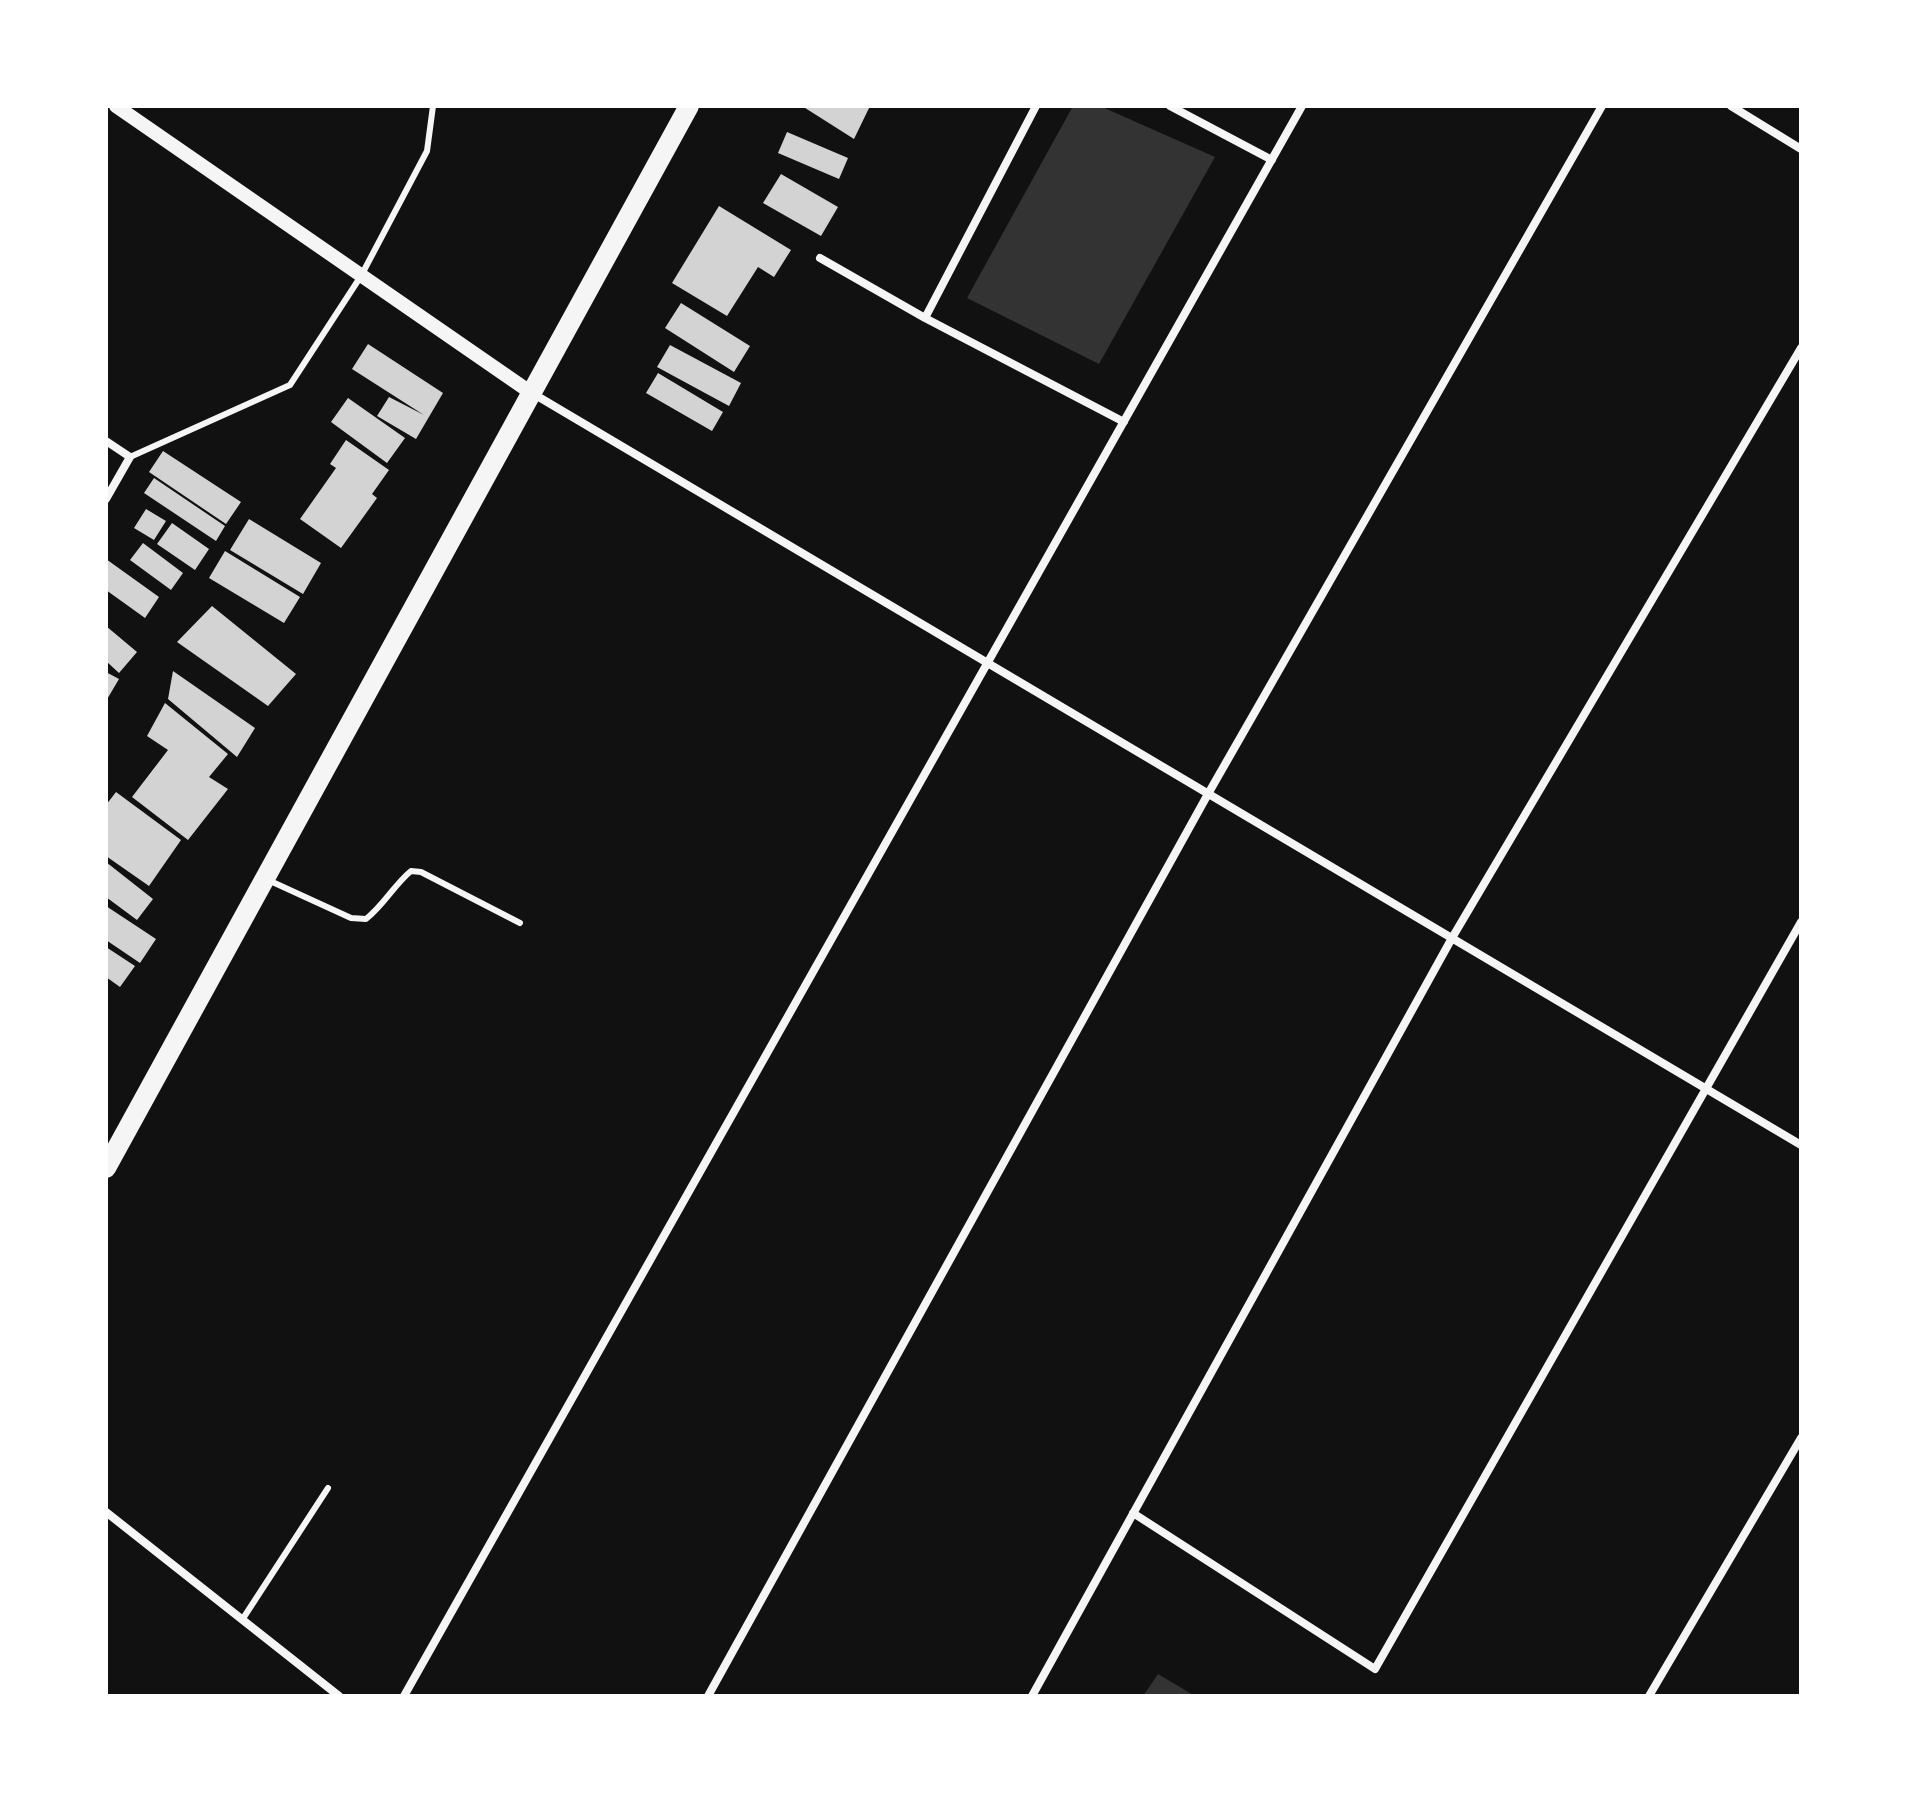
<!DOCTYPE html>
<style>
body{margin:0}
#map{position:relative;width:1907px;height:1802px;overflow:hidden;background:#111;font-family:"Asap Condensed",sans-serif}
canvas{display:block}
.frame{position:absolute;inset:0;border:108px solid #fff;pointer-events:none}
</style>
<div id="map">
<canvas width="1907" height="1802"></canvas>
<div class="frame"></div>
</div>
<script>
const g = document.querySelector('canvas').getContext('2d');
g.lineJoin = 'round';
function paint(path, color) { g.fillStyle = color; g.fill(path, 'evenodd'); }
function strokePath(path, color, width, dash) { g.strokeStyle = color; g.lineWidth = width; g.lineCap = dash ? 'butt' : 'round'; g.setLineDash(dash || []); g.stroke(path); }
paint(new Path2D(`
 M1073,106H1100L1215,157L1099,364L967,298Z
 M1158,1674L1195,1696H1143Z`), '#333');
paint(new Path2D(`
 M802,106H870L854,139Z
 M787,132L848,158L839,179L778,153Z
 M781,174L838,207L821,236L763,203Z
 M719,206L791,250L774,277L758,267L727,316L672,283Z
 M681,303L750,346L734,372L665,328Z
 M368,344L443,393L416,439L377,416L389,397L424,415L352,369Z
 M670,345L741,383L729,406L657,367Z
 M658,373L723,412L712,431L646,393Z
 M348,398L405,438L387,463L331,422Z
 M346,440L389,470L372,494L377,498L341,548L300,519L336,468L330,464Z
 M163,451L241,502L226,524L149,472Z
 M154,478L225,526L216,541L144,493Z
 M146,509L166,521L154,540L134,528Z
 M249,519L321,563L303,594L230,550Z
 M172,523L209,549L195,570L157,544Z
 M143,543L183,573L171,590L130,560Z
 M225,551L300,597L284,623L209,578Z
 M106,559L159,597L145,618L106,590Z
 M212,606L296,674L268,706L177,642Z
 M106,626L137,652L119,673L106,661Z
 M173,671L255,728L237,757L168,699Z
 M106,672L119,679L106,701Z
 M165,703L228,754L209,777L228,789L188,840L132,797L168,750L147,736Z
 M116,792L181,840L149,886L106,856V805Z
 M106,862L153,899L137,920L106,897Z
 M106,906L156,939L140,963L106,940Z
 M106,947L135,966L120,987L106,977Z`), '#d3d3d3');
strokePath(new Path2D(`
 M130,457L290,385L361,276L427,151L433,106
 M268,880L351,918L366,919C384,905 394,885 411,871L421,872L520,923
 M242,1620L328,1488`), '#f5f5f5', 6);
strokePath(new Path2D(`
 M1170,106L1272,160
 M1731,106L1801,149
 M820,258L925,318L1124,422
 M925,318L1036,106
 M532,393L1801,1145
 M106,441L130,457L106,499
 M106,1512L339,1696
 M1133,1513L1375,1669L1801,922
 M404,1696L1302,106
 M708,1696L1208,794L1602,106
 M1032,1696L1452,938L1801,348
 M1649,1696L1801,1438`), '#f5f5f5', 8);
strokePath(new Path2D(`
 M116,106L530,392`), '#f5f5f5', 14);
strokePath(new Path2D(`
 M106,1168L689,106`), '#f5f5f5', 20);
</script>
